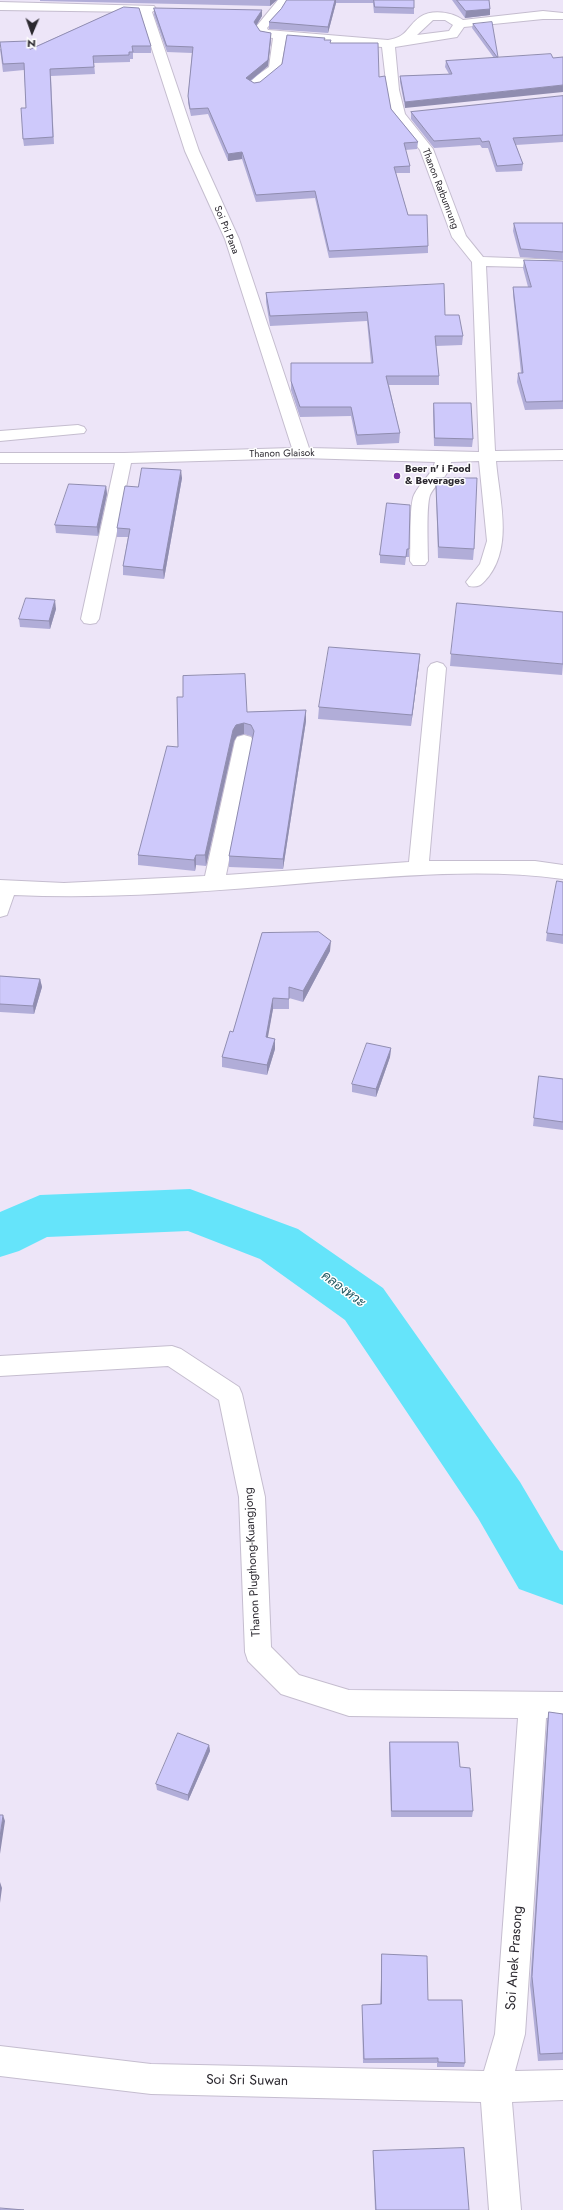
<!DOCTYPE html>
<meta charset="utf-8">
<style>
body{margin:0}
#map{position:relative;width:563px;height:2210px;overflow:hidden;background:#ede5f8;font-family:Jost,sans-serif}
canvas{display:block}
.north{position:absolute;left:12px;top:12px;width:40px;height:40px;-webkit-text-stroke:3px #fff;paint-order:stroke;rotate:182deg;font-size:11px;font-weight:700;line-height:16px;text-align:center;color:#2b282f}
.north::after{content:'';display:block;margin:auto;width:14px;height:18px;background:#2b282f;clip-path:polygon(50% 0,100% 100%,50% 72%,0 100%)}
</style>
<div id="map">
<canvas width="563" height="2210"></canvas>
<div class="north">N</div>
</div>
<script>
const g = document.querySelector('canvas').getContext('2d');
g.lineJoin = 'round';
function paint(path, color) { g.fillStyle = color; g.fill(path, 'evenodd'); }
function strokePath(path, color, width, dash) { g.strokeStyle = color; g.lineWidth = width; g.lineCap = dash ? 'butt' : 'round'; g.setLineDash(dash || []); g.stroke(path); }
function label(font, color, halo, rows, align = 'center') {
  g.font = font + ' Jost,Sarabun,sans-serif'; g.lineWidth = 3; g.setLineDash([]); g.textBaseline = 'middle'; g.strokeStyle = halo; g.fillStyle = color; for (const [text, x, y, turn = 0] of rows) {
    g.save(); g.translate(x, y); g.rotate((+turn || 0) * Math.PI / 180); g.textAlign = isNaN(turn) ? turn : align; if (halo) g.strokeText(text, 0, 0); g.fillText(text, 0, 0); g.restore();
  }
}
paint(new Path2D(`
 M190,1189L298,1229L383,1288L520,1482L560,1550L563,1551V1605L519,1589L478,1518L345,1320L260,1259L188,1231L47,1237L19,1251L0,1257V1212L40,1195Z`), '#65e4fa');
const minor = new Path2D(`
 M278,0H290L267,28L268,30L388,40C408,37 406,27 420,17C432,9 452,12 463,20L543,11L563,13V19H543L464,27L457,37L395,47L399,90L405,114L433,149L466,236L483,257L563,260V268L486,266L495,451L563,450V460L496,461C499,498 513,544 489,576C482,584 480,588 469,586L466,582L480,564L487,541L479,461L451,462C448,479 437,481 430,495C426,506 428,547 428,561L425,565H413L410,561C411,547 409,505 414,495C420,482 432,475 435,462L302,458L131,463L99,619L96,623L90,624L84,623L81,619L115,463H0V453H124L292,448L225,239L185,151L140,12L0,10V2L154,6L156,9L152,12L199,151L239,239L309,448L479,452L472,262L452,237L420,150L392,115L387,90L382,47L286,40L280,72L259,87H249L248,84L249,81L269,67L273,38L260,36L255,28ZM433,20H445L453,25L449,31L417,35Z
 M78,425L84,427L86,430L84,433L0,441V431Z
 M437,662L443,664L446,668L429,861H535L563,865V879C491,869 415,875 343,880C234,889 124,900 14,895L7,915L0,917V880L64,883L205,876L235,741L237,737L244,735L251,737L253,741L226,875L409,862L428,668L431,664Z
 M172,1346L181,1349L239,1387L242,1394L265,1497L271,1647L299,1675L349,1690L563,1692V1718H546L525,2034L515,2071L563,2070V2100L512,2102L521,2210H489L481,2102L151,2094L0,2076V2046L151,2064L484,2071L495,2034L518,1718L349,1716L281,1694L248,1661L245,1652L239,1497L219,1400L168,1366L0,1376V1356Z`);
strokePath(minor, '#c5bdcf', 2);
paint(minor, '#fff');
paint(new Path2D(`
 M40,0H277L270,6L40,1Z
 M287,0H414V14L374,13L373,3H336L328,33L269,29V22L281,9Z
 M452,0H489L490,9V15L465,18Z
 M124,7L151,46V53H133V59H130V62L94,63L95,74L51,76L54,144L24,146L23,139L26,108L24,70L3,72L0,49H30Z
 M154,8L262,16L256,26L260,31L271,33V39L268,66L251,81L254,83L260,82L325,40L330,43L379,77L391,109L418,142L417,149L405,150L410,166V173H396L408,215L428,246V253L329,258L315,198L256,202L242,159L228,161L208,114L191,116L188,103V96L192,53L167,52L154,15Z
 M473,24L498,57L405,108L400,82V76L449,74L445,67L446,61L494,58L472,28Z
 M563,96V142L516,145L523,164L522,171L496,172L488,148H482L480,145L434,148L411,119V112Z
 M514,223H563V260L520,257L513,231Z
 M524,260L563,261V409L525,410L517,382L518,373H521L513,295V287H528L523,268Z
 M266,293L445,315L463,336L462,345L436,346L439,376V385H389L400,433L399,443L357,445L351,416L300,417L291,390V363H371L367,321L270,326L266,302Z
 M434,403L473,439L472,447L434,446L433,411Z
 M182,478L164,579L123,575V566L128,537H117V528L138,487Z
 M436,478L474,549L473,560L438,558L436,489Z
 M106,486L107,494L98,536L56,533L55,525Z
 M387,503L409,549V557H406L405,565L380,563V555Z
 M56,609L50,629L20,627L19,619Z
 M451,654L563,664L562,675L450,666Z
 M419,665L411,726L318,719L319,707Z
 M306,710V721L283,869L229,867V856L253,738L251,736L244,734L237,736L234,741L206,866L196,865L195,871L138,865V855L178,747L247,712Z
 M563,882V944L546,941L547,933Z
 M262,933L330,951L303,1002L289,998V1009H273L267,1038L275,1039V1049L267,1075L222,1067V1057L233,1032Z
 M0,976L40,979L42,987L34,1014L0,1012Z
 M391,1048L390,1057L376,1097L352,1092V1084Z
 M539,1076L563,1079V1130L533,1126Z
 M549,1712L563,1714V2060L538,2061L530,1985L547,1721Z
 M390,1742L460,1767L473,1811L472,1817H391L389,1748Z
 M209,1745L210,1751L188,1801L157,1790L156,1784Z
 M382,1954L428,2000L465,2063L464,2067H437V2063H363L362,2009V2005L380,2004Z
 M373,2151L469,2210H375L373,2156Z`), '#b1add8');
paint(new Path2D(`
 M270,0H277L270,6Z
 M335,0H336V3L328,33V27Z
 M490,9V15L465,18L466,11Z
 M262,10V16L254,29V22Z
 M271,33V39L268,66L246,84V78Z
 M563,85V92L405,108V102Z
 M242,152V159L228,161V154Z
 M181,470L182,478L164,579L163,570Z
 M106,486L107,494L98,536L97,527Z
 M55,600L56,609L50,629L49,621Z
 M420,654L419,665L411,726L412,715Z
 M306,710V721L283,869V859Z
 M244,723V734L237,736L234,741L206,866L205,855L233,730L236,725Z
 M196,855V865L195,871L194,860Z
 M331,941L330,951L303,1002V991Z
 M40,979L42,987L34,1014L33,1006Z
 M273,998V1009L266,1048V1037Z
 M275,1039V1049L267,1075V1065Z
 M391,1048L390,1057L376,1097V1089Z
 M209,1745L210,1751L188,1801V1795Z
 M3,1815L5,1821L0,1854V1837Z
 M0,1882L2,1888L0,1903Z`), '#908db0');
const building = new Path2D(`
 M287,0H335L328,27L269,22L281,9Z
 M374,0H414V8L375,7Z
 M457,0H489L490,9L466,11Z
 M124,7L139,8L151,46H132L133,52H129V55L93,56L94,67L50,69L53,137L23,139L21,108H26L24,63L3,64L0,42L28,41L30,49Z
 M154,8L262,10L254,22L260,31L271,33L268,60L246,78L254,83L260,82L282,64L287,35L325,38L324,40H331L330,43H378L379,77L385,76L391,109L418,142L404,143L410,166L394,167L408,215H427L428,246L329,251L315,191L256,195L242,152L228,154L208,108L190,109L188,96L193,47L167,46Z
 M492,22L498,57H497L473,24Z
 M551,54L553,58L563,57V85L405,102L400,76L452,74L446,61Z
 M563,96V135L513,138L523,164L497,166L489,141L482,142L480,138L434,141L411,112Z
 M514,223H563V252L521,249Z
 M524,260L563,261V401L526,402L518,373H523L513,287H531Z
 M444,284L445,315H459L463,336H435L439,376H386L400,433L357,435L351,407H300L291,381V363H373L367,312L270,316L266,293Z
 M434,403H471L473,439L435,438Z
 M142,468L181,470L163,570L123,566L130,529L117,528L125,486L138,487Z
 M436,478H477L474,549L439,547Z
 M69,484L106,486L97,527L55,525Z
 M387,503L410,505L409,549H407L406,557L380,555Z
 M26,598L55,600L49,621L19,619Z
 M457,603L563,612V664L451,654Z
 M329,647L420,654L412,715L319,707Z
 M245,674L247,712L306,710L283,859L229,856L254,731L251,725L244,723L236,725L233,730L205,855H196L194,860L138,855L167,746L178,747L177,697H183V676Z
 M557,881L563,882V935L547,933Z
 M319,932L331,941L303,991L289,987V999L273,998L266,1037L275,1039L267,1065L222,1057L230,1031L233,1032L262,933Z
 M0,976L40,979L33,1006L0,1004Z
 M367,1043L391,1048L376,1089L352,1084Z
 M539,1076L563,1079V1122L534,1118Z
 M549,1712L563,1714V2053L540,2054L532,1977Z
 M178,1733L209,1745L188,1795L156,1784Z
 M390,1742H458L460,1767L470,1768L473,1811H392Z
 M0,1815H3L0,1837Z
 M382,1954L427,1956L428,2000H462L465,2063L438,2062V2058L364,2059L362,2005L381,2004Z
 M464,2148L469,2210H376L373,2151Z
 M0,2208L24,2210H0Z`);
paint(building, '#cec9fb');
strokePath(building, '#908db0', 1);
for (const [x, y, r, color] of [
 [397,476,4,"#792fa2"]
]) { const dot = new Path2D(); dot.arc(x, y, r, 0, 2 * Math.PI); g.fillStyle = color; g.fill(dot); strokePath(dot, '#fff', 1.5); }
label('10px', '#2b282f', '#fff', [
 ["Thanon Ratbumrung",440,189,69],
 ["Soi Pri Pana",226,230,68],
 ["Thanon Glaisok",282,454,-1]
]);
label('bold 10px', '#2b282f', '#fff', [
 ["Beer n' i Food",405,470],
 ["& Beverages",405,482]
], 'left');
label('12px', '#2b282f', '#fff', [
 ["Thanon Plugthong-Kuangjong",253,1562,-93]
]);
label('italic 13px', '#265c65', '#fff', [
 ["คลองหวะ",343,1290,37]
]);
label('14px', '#2b282f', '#fff', [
 ["Soi Anek Prasong",515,1958,-86],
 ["Soi Sri Suwan",247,2081,1]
]);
</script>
